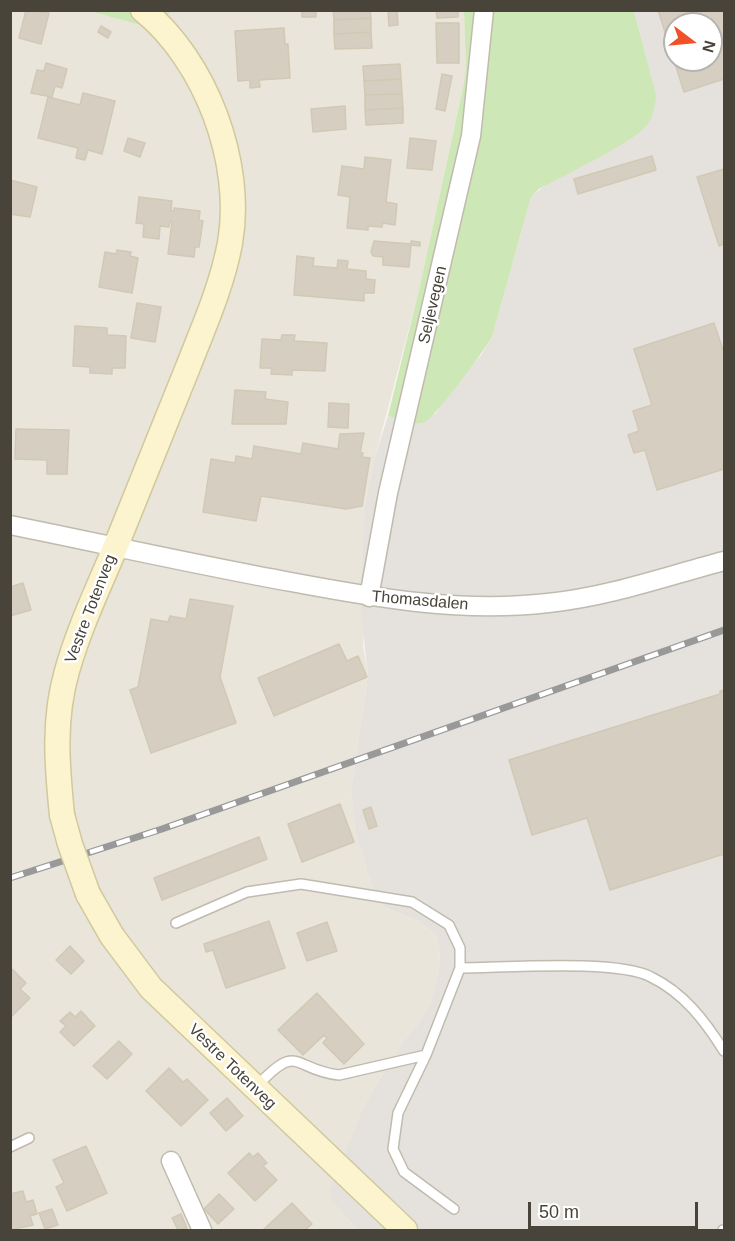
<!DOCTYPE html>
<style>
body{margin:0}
#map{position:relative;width:735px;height:1241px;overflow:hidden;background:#f5f3ec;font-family:Helvetica,sans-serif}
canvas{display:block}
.frame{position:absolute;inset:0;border:12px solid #494439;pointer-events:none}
.north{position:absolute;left:663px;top:12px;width:60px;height:60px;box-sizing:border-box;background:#fff;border:2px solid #b6b4b0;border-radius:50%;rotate:106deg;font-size:16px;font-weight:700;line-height:24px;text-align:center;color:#494439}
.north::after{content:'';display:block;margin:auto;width:21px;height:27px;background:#f05128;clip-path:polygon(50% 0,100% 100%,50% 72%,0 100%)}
.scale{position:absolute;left:528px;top:1202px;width:170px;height:27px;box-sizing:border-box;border:3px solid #494439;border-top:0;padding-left:8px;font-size:18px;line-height:21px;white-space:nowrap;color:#494439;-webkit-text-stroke:4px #fff;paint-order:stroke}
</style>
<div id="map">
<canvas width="735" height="1241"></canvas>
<div class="frame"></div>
<div class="north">N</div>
<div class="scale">50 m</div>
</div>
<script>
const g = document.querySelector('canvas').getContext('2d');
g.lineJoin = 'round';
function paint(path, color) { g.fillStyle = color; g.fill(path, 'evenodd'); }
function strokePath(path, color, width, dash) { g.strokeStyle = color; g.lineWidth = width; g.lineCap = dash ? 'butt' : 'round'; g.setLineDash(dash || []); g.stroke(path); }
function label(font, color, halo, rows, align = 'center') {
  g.font = font + ' Helvetica,sans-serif'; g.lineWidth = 5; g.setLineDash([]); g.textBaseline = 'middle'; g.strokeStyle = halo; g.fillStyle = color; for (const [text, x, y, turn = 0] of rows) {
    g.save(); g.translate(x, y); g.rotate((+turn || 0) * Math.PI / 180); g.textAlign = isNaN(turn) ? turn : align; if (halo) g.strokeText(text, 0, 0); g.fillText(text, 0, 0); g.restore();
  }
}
paint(new Path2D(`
 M10,11H89L151,28L161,23L171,11H464L466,68L463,88L419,290L375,457L363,645L368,675L351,789L355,831L372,887L382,906L420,922L436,935L440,955L438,975L429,1006L418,1024L404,1040L366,1102L332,1201L357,1230H11Z`), '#e9e5da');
paint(new Path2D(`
 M634,11H724V1230H357L332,1201L330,1191L366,1102L404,1040L418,1024L429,1006L438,975L440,955L436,935L420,922L382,906L372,887L355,831L351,789L368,675L360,603L365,509L375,457L388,416L417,423L435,414L460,379L482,354L492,337L531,197L656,94ZM675,24H711V60H675Z`), '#e5e2dd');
paint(new Path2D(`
 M89,11H171L161,23L151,28Z
 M464,11H634L656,94C656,104 653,117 647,125C630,145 564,175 539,189L531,197L492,337C486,348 434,419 425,422C415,426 399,419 388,416L419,290L463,88L466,68Z`), '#cee7b7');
const building = new Path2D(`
 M26,10L49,13L41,44L19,38Z
 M302,10H316V17H302Z
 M333,10H370L371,18L334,20Z
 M388,10H397L398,25L389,26Z
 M436,10H458V17L437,18Z
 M658,10H724V79L684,92ZM675,24H711V60H675Z
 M371,18V32L334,34V20Z
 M436,23H459V63H437Z
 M101,26L111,32L108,38L98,32Z
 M284,28L285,44H288L290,78L259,80L260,87L250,88V80L238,81L235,31Z
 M371,32L372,48L335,49L334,34Z
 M46,63L67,69L62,88L55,86L52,97L31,93L37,70L44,71Z
 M400,64L401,79L364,81L363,66Z
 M442,74L452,76L445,111L436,109Z
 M401,79L402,94L365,95L364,81Z
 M83,93L115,101L102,154L88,150L85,160L76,158L78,148L38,138L48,97L80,105Z
 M402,94L403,108L365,110V95Z
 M345,106L346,129L313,132L311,109Z
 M403,108V123L366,125L365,110Z
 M128,138L145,143L140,157L124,151Z
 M410,138L436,141L432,170L407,168Z
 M652,156L656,170L578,194L574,179Z
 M365,157L391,160L386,202L397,204L395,225L383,223L382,227L368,226V230L347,228L350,197L338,195L342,166L364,169Z
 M724,169V244L719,246L697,177Z
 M10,180L37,187L30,217L10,214Z
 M139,197L172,201L171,211H174V208L200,211L199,220L203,221L199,247H195L194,257L168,254L172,222L170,221L169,227L160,226L159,239L143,237L144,224L136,223Z
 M374,241L411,244V241L420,242V246L411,245L409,267L383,265V257L373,256L371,252Z
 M117,250L131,252L130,256L138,258L132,293L99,287L105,252L116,254Z
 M297,256L314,258L313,266L337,268L338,260L348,261L347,269L366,271V279L375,280L374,293H364V301L294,295Z
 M137,303L161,307L155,342L131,338Z
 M714,323L724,353V469L657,490L645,450L634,453L628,435L639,431L633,411L652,405L634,349Z
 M75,326L107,328V335L126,336L125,368H112V374L90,373V367L73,366Z
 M282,335H295L294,341L327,343L325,371L292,370V375L271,374L272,368H260L262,339L281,340Z
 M235,390L266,392L265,399L288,402L286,424H232Z
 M329,403L349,404L348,428L328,427Z
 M16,429L69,430L67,474H47V460L15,459Z
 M364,433L360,453H363L362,457L370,458L362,506L346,509L261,496L256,521L203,512L211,459L235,463L236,456L252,459L254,446L301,454L303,443L338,449L340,434Z
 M23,583L31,610L10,616V587Z
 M190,599L233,606L220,677L236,723L151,753L130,690L138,687L151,619L168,622L170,616L186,619Z
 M339,644L347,661L358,656L367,677L274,716L258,678Z
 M724,690V854L610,890L587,818L532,835L509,760L720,694V691Z
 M340,804L354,842L302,862L288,824Z
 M371,807L377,826L369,829L363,810Z
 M259,837L267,859L162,900L154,878Z
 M269,921L285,968L226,988L213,950L206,952L204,944Z
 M327,922L337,951L307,961L297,933Z
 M70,946L84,961L71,974L56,960Z
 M10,967L26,983L20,989L30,998L10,1018Z
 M317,993L364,1044L344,1064L323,1043L327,1038L324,1035L303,1055L278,1030Z
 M81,1011L95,1026L74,1046L60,1032L66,1026L60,1021L70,1012L75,1017Z
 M119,1041L132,1054L107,1079L93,1066Z
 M169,1068L183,1082L187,1079L208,1100L181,1126L146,1091Z
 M227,1098L243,1116L226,1131L210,1113Z
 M86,1146L107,1193L67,1211L56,1187L64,1183L53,1160Z
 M249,1153L253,1157L258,1153L267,1163L263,1166L277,1180L255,1201L228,1173Z
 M23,1191L26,1202L33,1200L37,1214L30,1216L33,1225L10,1230V1194Z
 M219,1194L234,1209L218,1224L204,1209Z
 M292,1203L312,1224L305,1230H263Z
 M52,1209L58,1225L45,1229L39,1213Z
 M181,1214L187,1228L178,1230L172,1218Z`);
paint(building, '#d6cfc1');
strokePath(building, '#d1c8b5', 1.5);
const lane = new Path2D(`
 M176,923L247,892L301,884L412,902L449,925L460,948V968L426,1055L398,1113L393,1149L404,1172L454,1209
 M460,968C503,968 617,959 651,977C684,993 705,1021 724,1051
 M256,1087C300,1040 292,1070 339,1075L426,1055
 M10,1147L29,1138
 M723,1230H724`);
const street = new Path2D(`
 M10,525C104,544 197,565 291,582C376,598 461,613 548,603C608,597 667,576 724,561
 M369,597L388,493L471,136L484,10
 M171,1161L202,1230`);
const secondary = new Path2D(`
 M62,815C57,766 53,719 67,671C79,628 98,589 115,548C139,488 164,428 188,367C204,326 222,286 230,243C244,163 206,61 143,10
 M88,894L112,936L151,988L405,1230`);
strokePath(lane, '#c0bbae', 12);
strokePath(street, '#c0bbae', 21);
strokePath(secondary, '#d2c89d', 27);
strokePath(lane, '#fff', 9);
strokePath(street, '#fff', 18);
strokePath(secondary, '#fcf4ce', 24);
const rail = new Path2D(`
 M10,878L162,829L724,630`);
strokePath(rail, '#999', 7);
strokePath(rail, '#fff', 4.5, [14]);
const secondaryBridge = new Path2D(`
 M62,815L70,844L88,894`);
strokePath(secondaryBridge, '#d2c89d', 27, []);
strokePath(secondaryBridge, '#fcf4ce', 24);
label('16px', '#494439', '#fff', [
 ["Seljevegen",433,305,-77],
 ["Thomasdalen",420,601,5],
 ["Vestre Totenveg",91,609,-69],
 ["Vestre Totenveg",232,1067,44]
]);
</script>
